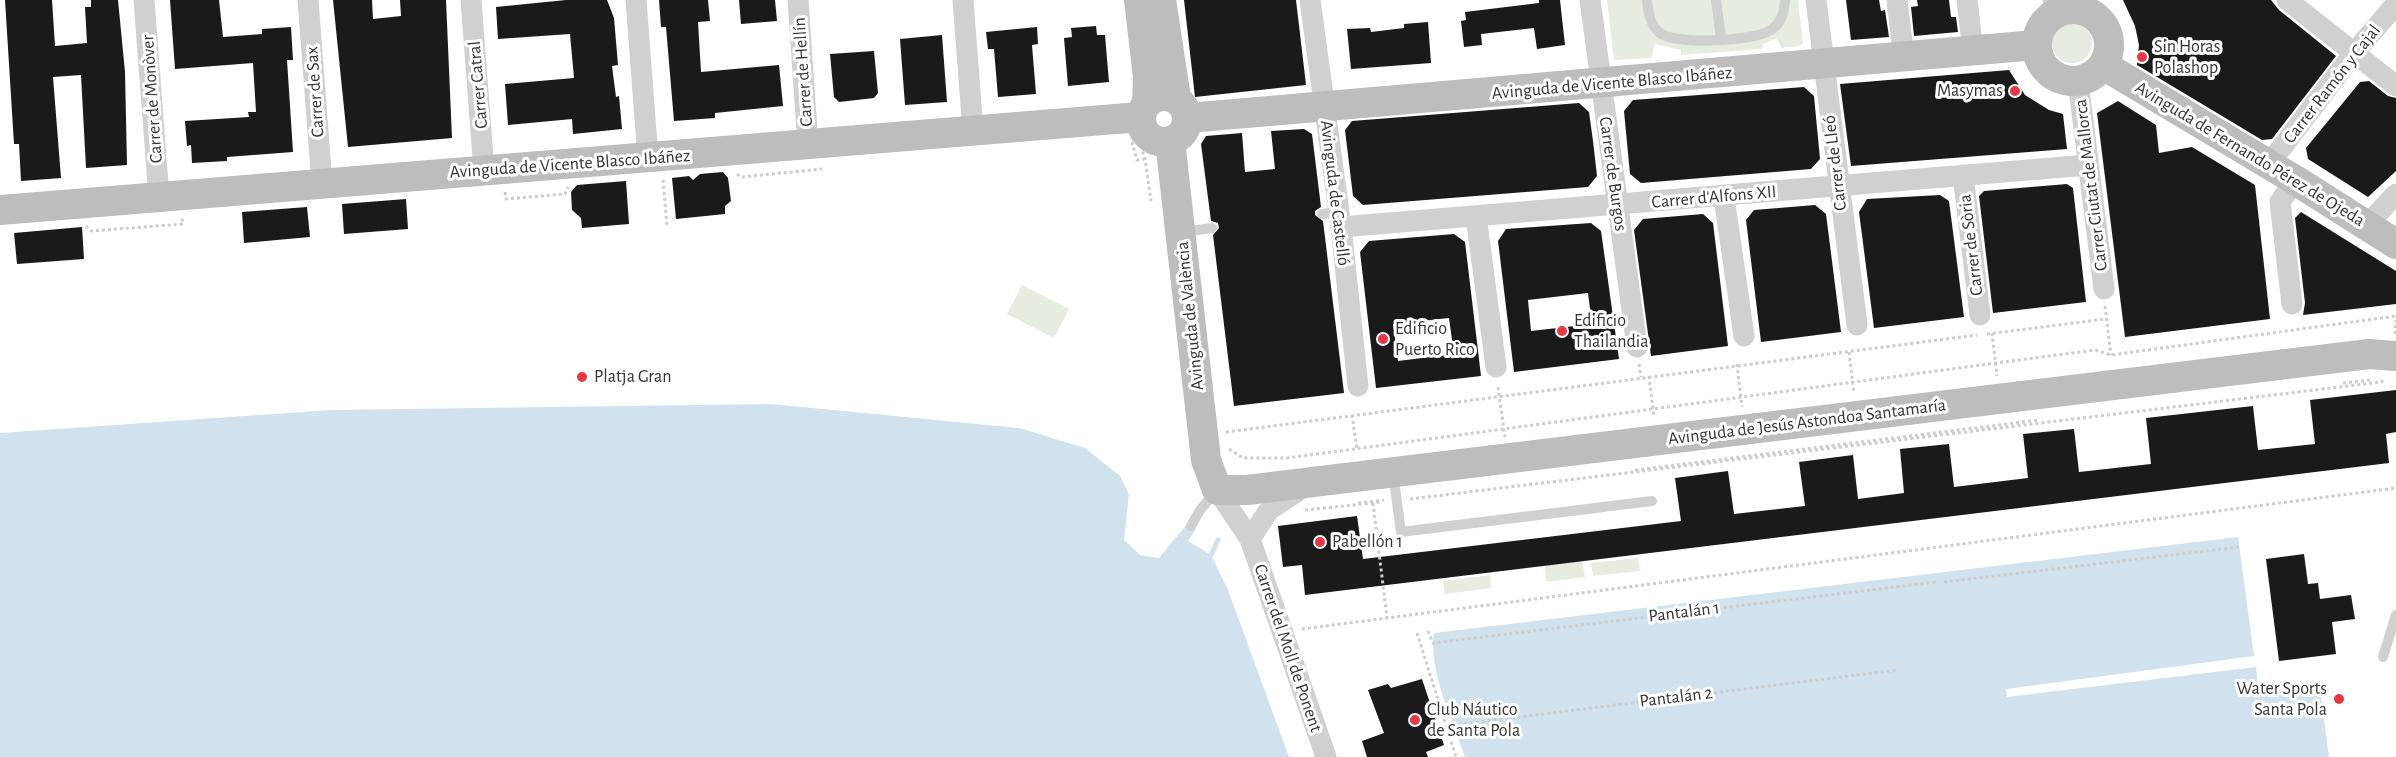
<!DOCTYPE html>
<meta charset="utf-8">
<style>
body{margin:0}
canvas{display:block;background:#fff}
</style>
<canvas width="2396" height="757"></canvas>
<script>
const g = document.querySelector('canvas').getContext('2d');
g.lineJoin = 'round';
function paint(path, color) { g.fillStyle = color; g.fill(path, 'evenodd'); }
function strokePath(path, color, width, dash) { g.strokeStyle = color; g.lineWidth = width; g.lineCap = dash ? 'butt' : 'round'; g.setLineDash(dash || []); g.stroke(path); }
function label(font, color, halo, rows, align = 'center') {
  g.font = font + ' "Alegreya Sans",sans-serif'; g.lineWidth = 6; g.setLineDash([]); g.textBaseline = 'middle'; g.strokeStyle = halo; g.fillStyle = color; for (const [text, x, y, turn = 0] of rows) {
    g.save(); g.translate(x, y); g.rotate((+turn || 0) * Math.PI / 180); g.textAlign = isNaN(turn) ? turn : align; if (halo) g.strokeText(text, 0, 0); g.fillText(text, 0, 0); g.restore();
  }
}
paint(new Path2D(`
 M1607,0H1798L1803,43L1799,46L1781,48L1777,38L1763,44L1762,49L1681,55V50L1655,44L1651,58L1614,60Z
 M2052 43a20 20 0 1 1 40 0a20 20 0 1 1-40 0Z
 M1022,285L1069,309L1054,338L1007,314Z
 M1638,558L1640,571L1593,576L1591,563Z
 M1582,561L1585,577L1546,582L1545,565Z
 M1490,575L1491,588L1445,594L1443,581Z`), '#e6ecdf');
paint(new Path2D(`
 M771,404L1019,428L1085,448L1120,476L1129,494L1124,540L1140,555L1159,558L1187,524L1196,529L1188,541L1211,555L1228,590L1289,757H0V433L331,410Z
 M2238,537L2254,656L2006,689L2007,697L2256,667L2259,696L2320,689L2329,757H1465C1453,723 1428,668 1434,633Z`), '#cfe2ee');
strokePath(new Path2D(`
 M1211,555L1218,540`), '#cfe2ee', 5);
paint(new Path2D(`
 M5,0H52L55,46L87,43L85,7H91V0H118L125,72L127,165L86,168L81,75L53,77L61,178L21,181L19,144H14Z
 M170,0H219L223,37L262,34V29L291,27L293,60H287L293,152L227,157V161L192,163L191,145L187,146L185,121L249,117L248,112H256L253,63L175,69Z
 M333,0H372L373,19L401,16L400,0H446L452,138L348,147Z
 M566,0H607L614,18L618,65L612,66L616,97L619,96L622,129L573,134L572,119L508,125L505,84L574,78L570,34L498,39L496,7Z
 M659,0H708L710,21L698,22L701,72L779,65L783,106L715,113V118L674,121L666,27H661Z
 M739,0H775L777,21L741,24Z
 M1184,0H1296L1306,85L1195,97Z
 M1539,0H1560L1565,45L1537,49L1534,28L1481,34L1482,45L1464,47L1461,21L1466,20L1465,12L1539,3Z
 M1846,0H1879L1881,11L1885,10L1889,37L1851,40Z
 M1917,0H1949L1951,17H1956L1958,32L1914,36L1911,7L1918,6Z
 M2123,0H2271L2279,10L2336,56L2272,139L2262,140L2137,65L2139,45L2135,26Z
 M1428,22L1431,63L1351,69L1347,29L1370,28L1371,32L1404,28V24Z
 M1096,26L1097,35H1105L1109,82L1068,86L1064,38L1072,37L1071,28Z
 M1037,27L1038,44L1032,45L1036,94L998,97L994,49H988L986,32Z
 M942,35L947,102L905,105L900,39Z
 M874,51L878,93L874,98L839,102L834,97L830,54Z
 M2009,70L2025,95L2049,110L2063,114L2067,149L1851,166L1840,84Z
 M2369,81L2388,96L2396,98V171L2368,197L2308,159L2306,148L2360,82Z
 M1804,87L1814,96L1820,159L1811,169L1641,183L1630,174L1624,111L1633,100Z
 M2118,101L2156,125L2159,153L2192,147L2255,185L2270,319L2125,337L2097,113Z
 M1579,103L1589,112L1593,141L1597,176L1588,187L1363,205L1353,196L1345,130L1352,121Z
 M1304,129L1312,134L1321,207L1315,211V215L1323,221L1344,393L1234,406L1213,235L1219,228L1218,223L1211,221L1201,144L1206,136L1242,133L1245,172L1275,169L1271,131Z
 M723,172L728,178L731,201L725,206V214L676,219L672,178L689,176L693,180L700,174Z
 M626,181L629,224L582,228L581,218L572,210L571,192L577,185Z
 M2067,184L2073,188L2086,302L1993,313L1979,196L1984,191Z
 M1940,195L1949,201L1964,317L1874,328L1859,212L1867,199Z
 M406,199L408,229L344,234L342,204Z
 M1815,205L1826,214L1841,332L1761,342L1746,220L1754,210Z
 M307,207L310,237L244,243L242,212Z
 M2301,212L2396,271V304L2303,315L2305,303L2295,218Z
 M1703,214L1713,223L1728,346L1651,356L1634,230L1643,219Z
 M1591,223L1601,231L1619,359L1514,372L1498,241L1506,229ZM1588,293L1592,324L1531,331L1528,300Z
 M82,227L84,259L17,264L14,233Z
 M1454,234L1465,242L1481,376L1376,388L1360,252L1369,241ZM1449,318L1454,354L1398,361L1393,324Z
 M2396,390V432L2386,434L2389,463L1305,595L1302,565L1283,567L1278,526L1357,516L1363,559L1681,521L1675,478L1728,471L1734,514L1805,506L1799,462L1853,455L1858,499L1904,493L1900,449L1949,444L1954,487L2028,478L2023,434L2074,429L2079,472L2151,464L2146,418L2253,406L2258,450L2315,444L2310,400Z
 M2304,554L2308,584L2318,583L2320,599L2351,595L2355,619L2332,622L2336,654L2279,661L2266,559Z
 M1422,679L1444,745L1426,752L1428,757H1367L1362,741L1384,733L1368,690L1388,684L1391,688Z`), '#1a1a1a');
strokePath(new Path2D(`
 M1139,140L1145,159L1151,201
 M1132,142L1137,160L1145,159
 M737,174L741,177L822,169
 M663,180L667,226
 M505,192L506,199L565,194L568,187
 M86,226L91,231L183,224L182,218
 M2105,306L2111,355
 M1992,333L1997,376
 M1987,334L2106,319
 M2395,334L2396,320
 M1849,352L1854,393
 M1639,364L1641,377
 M1737,364L1742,407
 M1649,376L1654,417
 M2343,383L2372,380
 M1498,387L1505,437
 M1352,415L1357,449
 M1226,432L1977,335
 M1229,449L1243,458H1287L1996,363L2095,350L2111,355L2396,316
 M1635,470L2039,420
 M1410,499L2381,382L2385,379
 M1358,503L1384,500
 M1373,503L1387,618
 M1305,510L1382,502
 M1944,582L2239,547
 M1302,629L2396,488
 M1428,631L1433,643L1936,582
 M1417,633L1456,757
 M1446,726L1898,670`), '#cdcdcd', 3, [3, 3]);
strokePath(new Path2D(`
 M1647,0C1648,12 1650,25 1660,33C1675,45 1752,41 1769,31C1781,25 1784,13 1785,0
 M1716,0L1721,38
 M1322,214L1339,212
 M1182,232L1212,228
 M1393,473L1401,532L1652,501
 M1191,526L1200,510L1217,490
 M2383,657L2396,615`), '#d0d0d0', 10);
strokePath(new Path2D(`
 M144,0L159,197
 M308,0L322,184
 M471,0L484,171
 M636,0L648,158
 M798,0L808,145
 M963,0L973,131
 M1310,0L1341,227L1358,386
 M1590,0L1637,347
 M1816,0L1857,325
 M1897,0L1904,59
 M1967,0L1973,52
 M2053,0L2056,13
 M2073,0L2075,9
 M2287,0L2396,86
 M2078,81L2104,289
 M2269,164L2354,53L2396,4
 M1963,175L1980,315
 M1724,197L1744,336
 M1476,216L1496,367
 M2367,225L2396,194
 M1341,227L2088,165
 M2292,304L2280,202L2295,180
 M1217,490L1250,539L1326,757
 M1250,539L1269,510L1304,487`), '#d0d0d0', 21);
strokePath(new Path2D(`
 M1139,0L1148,77L1147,102
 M1161,0L1176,98
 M2037 45a36 36 0 1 1 72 0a36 36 0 1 1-72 0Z
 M2103,65L2295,180L2396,244
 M1141 119a23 23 0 1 1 46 0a23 23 0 1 1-46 0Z
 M1188,118L2036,45
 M1170,141L1206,460L1217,490H1247L2369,354L2396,356
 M0,210L1140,117`), '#bdbdbd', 30);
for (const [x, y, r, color] of [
 [2142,57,6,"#e63946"],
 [2015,91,6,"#e63946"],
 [1562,331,6,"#e63946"],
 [1383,339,6,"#e63946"],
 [582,377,6,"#e63946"],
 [1320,542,6,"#e63946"],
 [2339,699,6,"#e63946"],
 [1415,720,6,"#e63946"]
]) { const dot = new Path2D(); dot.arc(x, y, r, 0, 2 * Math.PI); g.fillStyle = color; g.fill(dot); strokePath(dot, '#fff', 2); }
label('18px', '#333', '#fff', [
 ["Sin Horas",2154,47],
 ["Polashop",2154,68],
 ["Masymas",2003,91,"right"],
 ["Edificio",1574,321],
 ["Thailandia",1574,342],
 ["Edificio",1395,329],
 ["Puerto Rico",1395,350],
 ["Platja Gran",594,377],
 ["Pabellón 1",1332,542],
 ["Water Sports",2327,689,"right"],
 ["Santa Pola",2327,710,"right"],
 ["Club Náutico",1427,710],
 ["de Santa Pola",1427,731]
], 'left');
label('18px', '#333', '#fff', [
 ["Carrer de Hellín",803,72,-94],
 ["Avinguda de Vicente Blasco Ibáñez",1612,83,-5],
 ["Carrer Ramón y Cajal",2332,84,-52],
 ["Carrer Catral",478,85,-95],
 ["Carrer de Sax",315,92,-94],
 ["Carrer de Monòver",152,99,-94],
 ["Avinguda de Fernando Pérez de Ojeda",2250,154,31],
 ["Carrer de Lleó",1835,163,-97],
 ["Avinguda de Vicente Blasco Ibáñez",570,164,-4],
 ["Carrer de Burgos",1613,174,82],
 ["Carrer Ciutat de Mallorca",2091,185,-97],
 ["Avinguda de Castelló",1335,193,83],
 ["Carrer d'Alfons XII",1714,197,-5],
 ["Carrer de Sòria",1971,245,-97],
 ["Avinguda de València",1190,316,-96],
 ["Avinguda de Jesús Astondoa Santamaría",1807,422,-7],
 ["Pantalán 1",1684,612,-7],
 ["Carrer del Moll de Ponent",1288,648,71],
 ["Pantalán 2",1676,697,-7]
]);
</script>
